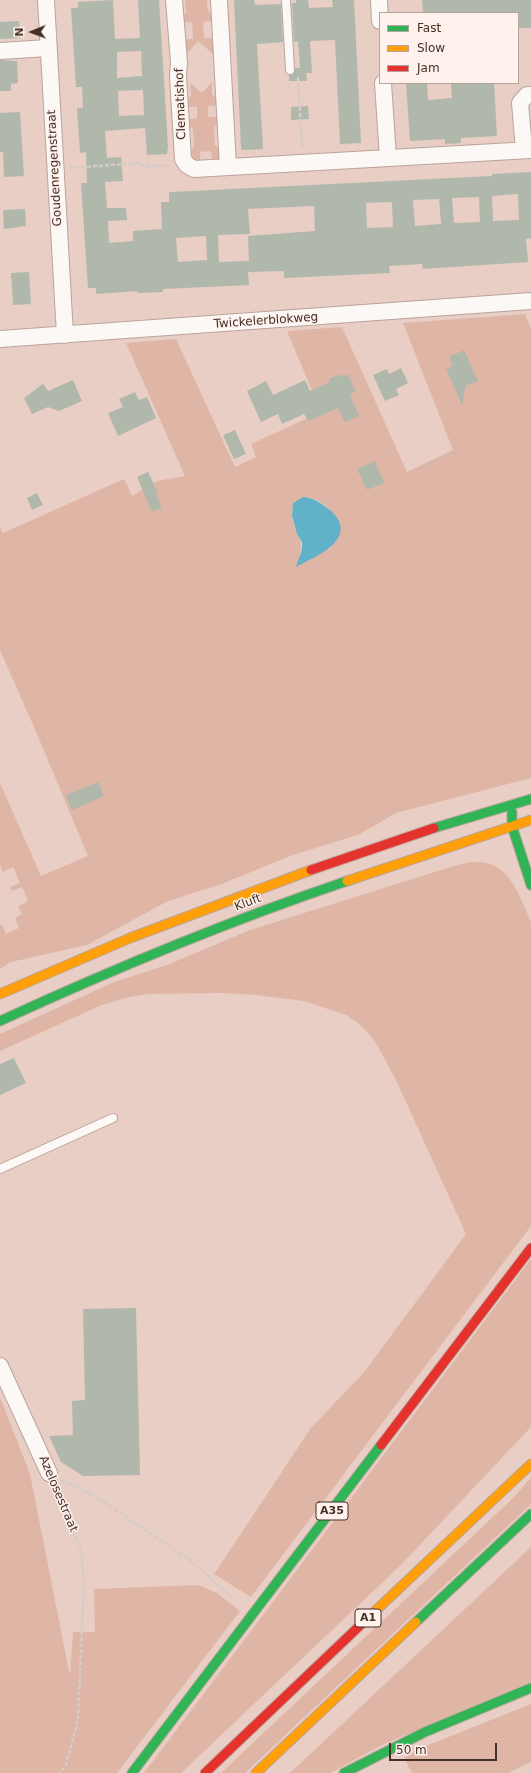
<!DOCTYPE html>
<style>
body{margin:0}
#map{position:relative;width:531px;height:1773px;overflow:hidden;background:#e8cec5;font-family:"DejaVu Sans",sans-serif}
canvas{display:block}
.legend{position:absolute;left:379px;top:12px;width:140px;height:72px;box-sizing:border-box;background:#fff2ed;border:1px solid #b5a49d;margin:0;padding:5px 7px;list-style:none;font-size:12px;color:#452f26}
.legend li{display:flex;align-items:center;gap:8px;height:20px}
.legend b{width:20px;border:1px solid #b5a49d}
.north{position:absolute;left:12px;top:12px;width:40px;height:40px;-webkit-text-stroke:3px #fff2ed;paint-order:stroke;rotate:269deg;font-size:11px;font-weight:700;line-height:16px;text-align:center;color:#452f26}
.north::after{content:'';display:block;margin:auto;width:14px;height:18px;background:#452f26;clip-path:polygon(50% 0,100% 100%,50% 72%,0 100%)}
.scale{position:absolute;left:389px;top:1743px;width:108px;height:18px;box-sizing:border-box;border:2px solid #452f26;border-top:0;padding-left:5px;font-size:12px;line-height:14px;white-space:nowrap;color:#452f26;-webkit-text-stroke:3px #fff2ed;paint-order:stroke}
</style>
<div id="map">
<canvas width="531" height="1773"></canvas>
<ul class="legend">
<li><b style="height:5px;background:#30b455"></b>Fast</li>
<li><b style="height:5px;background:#ff9f0a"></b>Slow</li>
<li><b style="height:5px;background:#e5322d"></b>Jam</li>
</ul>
<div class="north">N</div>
<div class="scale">50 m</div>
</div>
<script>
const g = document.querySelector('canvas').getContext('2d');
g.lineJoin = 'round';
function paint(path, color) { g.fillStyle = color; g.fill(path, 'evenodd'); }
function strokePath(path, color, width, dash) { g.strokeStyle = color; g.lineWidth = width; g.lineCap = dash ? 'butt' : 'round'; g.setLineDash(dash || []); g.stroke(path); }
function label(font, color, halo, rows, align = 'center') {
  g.font = font + ' "DejaVu Sans",sans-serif'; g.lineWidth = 3; g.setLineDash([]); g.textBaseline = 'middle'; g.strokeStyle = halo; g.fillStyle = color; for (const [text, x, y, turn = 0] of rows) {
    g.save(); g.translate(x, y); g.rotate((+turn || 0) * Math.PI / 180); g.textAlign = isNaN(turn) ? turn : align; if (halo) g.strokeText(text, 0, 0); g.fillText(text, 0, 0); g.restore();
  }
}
paint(new Path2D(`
 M185,0H207L208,11L213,16V19L212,21L203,22L204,38H212L214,39L215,52L213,54L198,41L185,56L184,39H193L192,22H183L181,18L186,12Z
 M212,82V94L218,100V103L216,106H208V117H217L219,119V122L214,128L215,145L221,151V157L217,162L212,161L211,151L200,152V162L194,163L188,153L194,147L193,129L186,124L188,119L197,118V107H188L185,105V102L191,96L190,83L202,93Z
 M525,314L531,329V778L396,813L358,835L293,855L219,885L168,901L87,945L11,962L0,969V925L2,924L6,934L19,928L15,918L22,914L18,907L28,901L22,887L12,891L10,887L20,883L13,867L3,872L0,865V783L41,876L88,856L37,734L0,650V527L3,533L124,479L132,496L157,481L185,476L126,343L176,339L235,467L256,457L251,444L321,412L287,331L342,327L407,472L453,450L403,323ZM303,497C321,497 341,516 340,534L299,556C306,539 293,532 292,516C291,512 293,507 293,503Z
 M471,862C477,862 484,862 490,864C512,870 523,904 531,922V1226L251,1597L214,1574L311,1428L365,1371L466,1234L396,1080L378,1047L371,1036L358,1023L346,1015L304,1001L255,995L220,993L149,994L129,997L102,1005L0,1051V1034L114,982L167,965L250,930L457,865Z
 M531,1259V1427L401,1565L181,1773H144Z
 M0,1397L30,1474L70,1676L73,1632H95L94,1589L198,1585L217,1593L240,1611L117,1773H0Z
 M531,1478V1504L245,1773H221L513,1498Z
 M531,1547V1682L382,1745L330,1773H290Z
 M531,1704V1762L508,1773H412L404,1758L421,1748Z`), '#dfb6a6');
paint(new Path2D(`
 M303,497C313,497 322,504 330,510C361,538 317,556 296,567L302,549V542L297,534L292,516L293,503Z`), '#61b2c9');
paint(new Path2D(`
 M113,0L115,39L140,38L138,0H159L168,147L167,154L147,155L145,128L105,131L107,158L121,157L123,181L105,182L107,208H126L127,220L108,221L109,243L133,241V231L162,229L161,202H169V193L171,192L492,176V174L531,172V238L526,239L528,262L423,269L422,264L389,266L390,273L284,278V271L248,272L249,285L163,289V292L138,293L137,291L96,294V288H88L81,183H87L86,152L80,153L77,108H83L82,87H76L71,8H78V2ZM141,51L142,76L117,78V52ZM143,90L144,115L119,116L118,91ZM518,194L519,220L493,221L492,196ZM479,197L480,222L454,223L452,198ZM439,199L441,224L415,226L413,200ZM392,202L393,227L367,228L366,203ZM314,206L315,231L248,236L249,261L219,262L218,235L250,234L248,209ZM206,236L207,260L178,262L176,238Z
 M234,0H254L255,5L281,4L283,42L257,44L263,149L242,150L241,148Z
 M296,0H308L309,8L333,7L332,0H354L361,143L340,144L335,40L310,41L312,73H306L307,81H289V75L293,74L295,68H300L298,41L294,42L292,3H296Z
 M422,0H531V28H518V13H423Z
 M19,21L20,38L0,39V22Z
 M0,60L17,61L18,83L11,84V91H0Z
 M406,83H427L428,100L452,98L451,84L494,83L497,136L461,138V143L445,144V139L410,141Z
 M308,106L309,119L291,120V107Z
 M20,112L24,176L4,177L3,152H0V113Z
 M25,209L26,226L4,229L3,210Z
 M29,272L31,304L13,305L11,273Z
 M464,350L478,381L466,386L462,405L446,369L453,366L449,357Z
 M401,368L408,383L396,389L399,395L385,401L373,375L387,369L389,374Z
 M340,374L341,377L348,374L356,392L350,394L359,416L345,422L338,408L308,421L304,414L282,424L278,414L261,422L247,391L266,381L273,395L305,380L310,391L330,382L329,379Z
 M73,380L82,401L59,411L48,407L32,414L24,398L43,384L48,391Z
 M135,392L139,400L147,397L156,418L118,436L108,413L123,407L119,399Z
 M235,430L246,454L234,459L223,435Z
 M375,461L384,483L367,490L357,469Z
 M148,472L158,493L156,494L162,508L152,512L137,477Z
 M37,493L43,505L32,510L27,498Z
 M98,782L104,796L72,810L66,795Z
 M14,1058L26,1083L0,1095V1064Z
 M136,1308L140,1475L83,1476L61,1462L49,1436L73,1435L72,1401L85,1400L83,1309Z`), '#b0b8ab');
const lane = new Path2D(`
 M286,0L290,70
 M0,1169L113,1118`);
const street = new Path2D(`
 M46,0L65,335
 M174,0L179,62L178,77L183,159L187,165L194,169L531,150
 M219,0L228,167
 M379,0L380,21
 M0,51L48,48
 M383,83L388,158
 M524,150L520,103L527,95H531
 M0,339L531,301
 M0,1366L49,1473`);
const fast = new Path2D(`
 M512,812V826L531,885
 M434,828L531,799
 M0,1021C113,969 229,921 347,881
 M416,1622L531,1514
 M132,1773L381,1445
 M344,1773L425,1732L531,1688`);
const slow = new Path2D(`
 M347,881L531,820
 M0,994L130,938L311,870
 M371,1615L531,1464
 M256,1773L416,1622`);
const jam = new Path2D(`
 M311,870L434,828
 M381,1445L531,1248
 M205,1773L371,1615`);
strokePath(lane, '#baa49b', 10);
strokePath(street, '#baa49b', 18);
strokePath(fast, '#baa49b', 11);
strokePath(slow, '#baa49b', 11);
strokePath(jam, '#baa49b', 11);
strokePath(new Path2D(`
 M298,77L302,148
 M69,168L140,163L144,166H170
 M62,1480L101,1500L189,1559L231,1597
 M54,1487L81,1550L84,1581L78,1720L66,1765L60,1773
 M528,1773L531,1772`), '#d4ccc9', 2.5, [4, 2]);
strokePath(lane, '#fcf8f6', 8);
strokePath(street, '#fcf8f6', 16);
strokePath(fast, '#30b455', 9);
strokePath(slow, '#ff9f0a', 9);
strokePath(jam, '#e5322d', 9);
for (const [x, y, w] of [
 [332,1511,32],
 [368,1618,26]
]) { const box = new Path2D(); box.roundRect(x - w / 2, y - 9, w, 18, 3); g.fillStyle = '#fff2ed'; g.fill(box); strokePath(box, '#452f26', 1); }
label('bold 11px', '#452f26', null, [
 ["A35",332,1511],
 ["A1",368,1618]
]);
label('12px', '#452f26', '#fff2ed', [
 ["Clematishof",181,104,-92],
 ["Goudenregenstraat",55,168,-93],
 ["Twickelerblokweg",266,321,-4],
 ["Kluft",248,903,-21],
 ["Azelosestraat",58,1494,67]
]);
</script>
